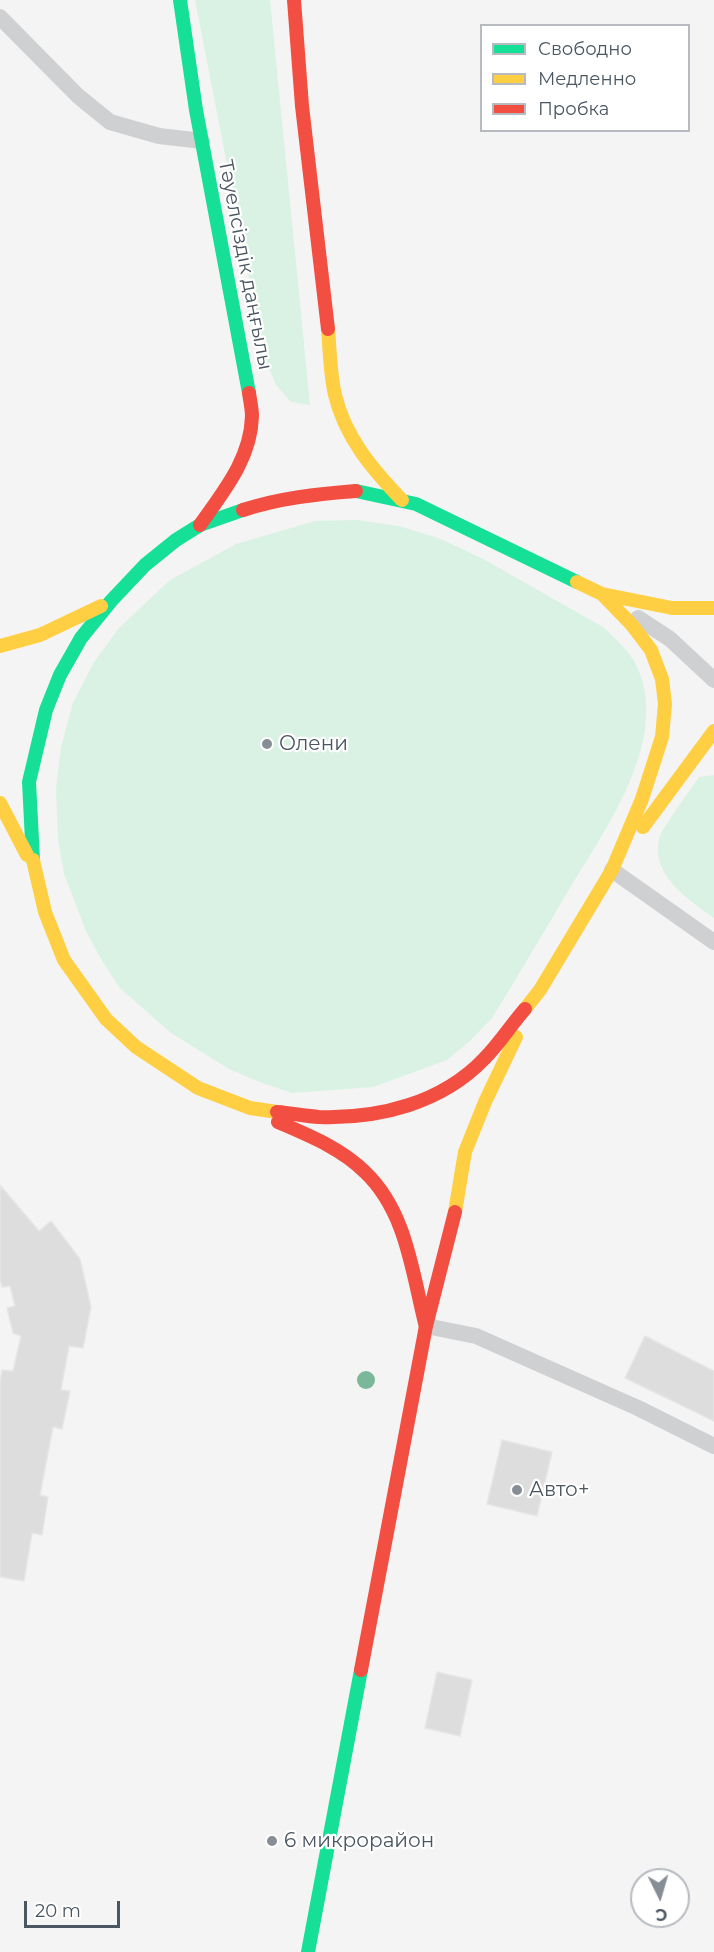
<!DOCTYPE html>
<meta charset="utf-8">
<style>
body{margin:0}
#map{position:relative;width:714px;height:1952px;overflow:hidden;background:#f4f4f4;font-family:Montserrat,sans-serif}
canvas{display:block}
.legend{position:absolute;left:480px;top:24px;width:210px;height:108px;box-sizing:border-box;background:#fff;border:2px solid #b7bbc0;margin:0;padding:8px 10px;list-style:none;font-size:18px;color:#4a5661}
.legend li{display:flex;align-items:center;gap:12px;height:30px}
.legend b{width:30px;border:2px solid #b7bbc0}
.north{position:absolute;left:630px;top:1868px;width:60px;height:60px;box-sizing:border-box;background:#fff;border:2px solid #b7bbc0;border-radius:50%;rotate:175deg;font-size:16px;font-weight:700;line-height:24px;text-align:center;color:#4a5661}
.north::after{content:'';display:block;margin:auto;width:21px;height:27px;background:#868d94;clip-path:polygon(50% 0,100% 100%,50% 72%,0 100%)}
.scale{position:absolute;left:24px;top:1901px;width:96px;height:27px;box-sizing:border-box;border:3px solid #4a5661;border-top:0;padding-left:8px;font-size:18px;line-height:21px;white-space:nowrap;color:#4a5661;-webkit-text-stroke:4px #fff;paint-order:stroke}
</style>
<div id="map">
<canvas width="714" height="1952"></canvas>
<ul class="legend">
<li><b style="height:8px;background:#16e098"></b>Свободно</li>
<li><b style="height:8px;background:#ffcf43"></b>Медленно</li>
<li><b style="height:8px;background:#f24e42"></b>Пробка</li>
</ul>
<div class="north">С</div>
<div class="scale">20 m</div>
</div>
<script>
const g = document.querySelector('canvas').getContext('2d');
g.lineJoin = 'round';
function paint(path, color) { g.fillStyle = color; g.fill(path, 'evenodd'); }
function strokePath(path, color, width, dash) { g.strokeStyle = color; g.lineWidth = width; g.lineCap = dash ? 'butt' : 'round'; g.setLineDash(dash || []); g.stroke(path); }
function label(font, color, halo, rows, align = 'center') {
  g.font = font + ' Montserrat,sans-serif'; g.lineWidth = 4.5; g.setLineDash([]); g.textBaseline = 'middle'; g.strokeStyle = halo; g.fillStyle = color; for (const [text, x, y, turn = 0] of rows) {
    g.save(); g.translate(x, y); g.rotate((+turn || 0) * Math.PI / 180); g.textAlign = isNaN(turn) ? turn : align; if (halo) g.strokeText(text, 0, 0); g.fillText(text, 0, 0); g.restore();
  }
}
paint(new Path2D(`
 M195,0H270L310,405L291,402L276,385L265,359Z
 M356,520L399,526L441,539L485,560L603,627C614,637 626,648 634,661C674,734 607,827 570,888C544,931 519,975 492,1018L470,1041L447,1060L373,1087L292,1093L259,1082L229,1069L171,1033L120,988L101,959L86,931L64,874L58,839L56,788L61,747L73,703L94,662L119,628L170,580L236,544L315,521Z
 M714,775V918C689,900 651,876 659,839C661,829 691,789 699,777Z`), '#d9f2e3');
const building = new Path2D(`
 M0,1185L39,1231L51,1221L80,1259L91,1307L83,1348L69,1346L61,1390L70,1391L62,1429L53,1427L40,1495L48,1497L42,1535L32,1533L24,1581L0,1577V1383L2,1370L13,1371L21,1336L13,1333L7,1308L15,1306L10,1286L2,1287L0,1280Z
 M645,1336L714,1371V1421L625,1378Z
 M502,1440L552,1452L537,1516L487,1504Z
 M437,1672L472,1680L460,1736L425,1728Z`);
paint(building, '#ddddde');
strokePath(building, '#e5e6e7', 1.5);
strokePath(new Path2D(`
 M0,17L78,96L110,122L159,136L202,141
 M638,618L670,639L714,680
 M612,870L714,942
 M426,1326L476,1336L638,1408L714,1446`), '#ced0d2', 16);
strokePath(new Path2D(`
 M180,0L196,110L249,393
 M356,491L416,504L577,582
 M33,860L29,782L46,710L60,675L81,638L111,601L145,565L176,540L200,525L243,510
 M308,1952L361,1670`), '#16e098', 14);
strokePath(new Path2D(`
 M328,329C330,351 330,374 335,395C345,437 372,469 402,500
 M602,594L672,608H714
 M0,646L40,635L101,606
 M0,803L27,855
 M643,827L714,731
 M33,860L45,912L64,960L106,1019L136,1047L198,1088L250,1108L277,1112
 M525,1009L540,990L612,870L642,799L662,737L665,704L662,679L651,650L632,625L602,594L577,582
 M455,1212L465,1152L485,1102L516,1037`), '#ffcf43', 14);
strokePath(new Path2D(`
 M294,0L302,106L328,329
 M243,510C280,498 317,494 356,491
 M200,525C223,492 251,459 252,416C252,409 250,400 249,393
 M277,1112C291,1113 305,1116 319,1117C379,1119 442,1103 484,1059C499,1044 511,1025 525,1009
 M278,1122C308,1135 341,1148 365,1172C406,1211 412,1271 425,1323
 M361,1670L426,1326L455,1212`), '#f24e42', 14);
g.fillStyle = '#7ab899';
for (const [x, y] of [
 [366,1380]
]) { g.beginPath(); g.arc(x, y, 9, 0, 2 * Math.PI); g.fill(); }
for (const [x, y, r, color] of [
 [267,744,6,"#868d94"],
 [517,1490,6,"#868d94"],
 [272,1841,6,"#868d94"]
]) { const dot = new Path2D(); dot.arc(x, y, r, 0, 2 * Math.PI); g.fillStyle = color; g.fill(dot); strokePath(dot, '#fff', 2); }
label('20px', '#4a5661', '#fff', [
 ["Тәуелсіздік даңғылы",245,265,79]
]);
label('20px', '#4a5661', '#fff', [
 ["Олени",279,744],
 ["Авто+",529,1490],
 ["6 микрорайон",284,1841]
], 'left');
</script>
